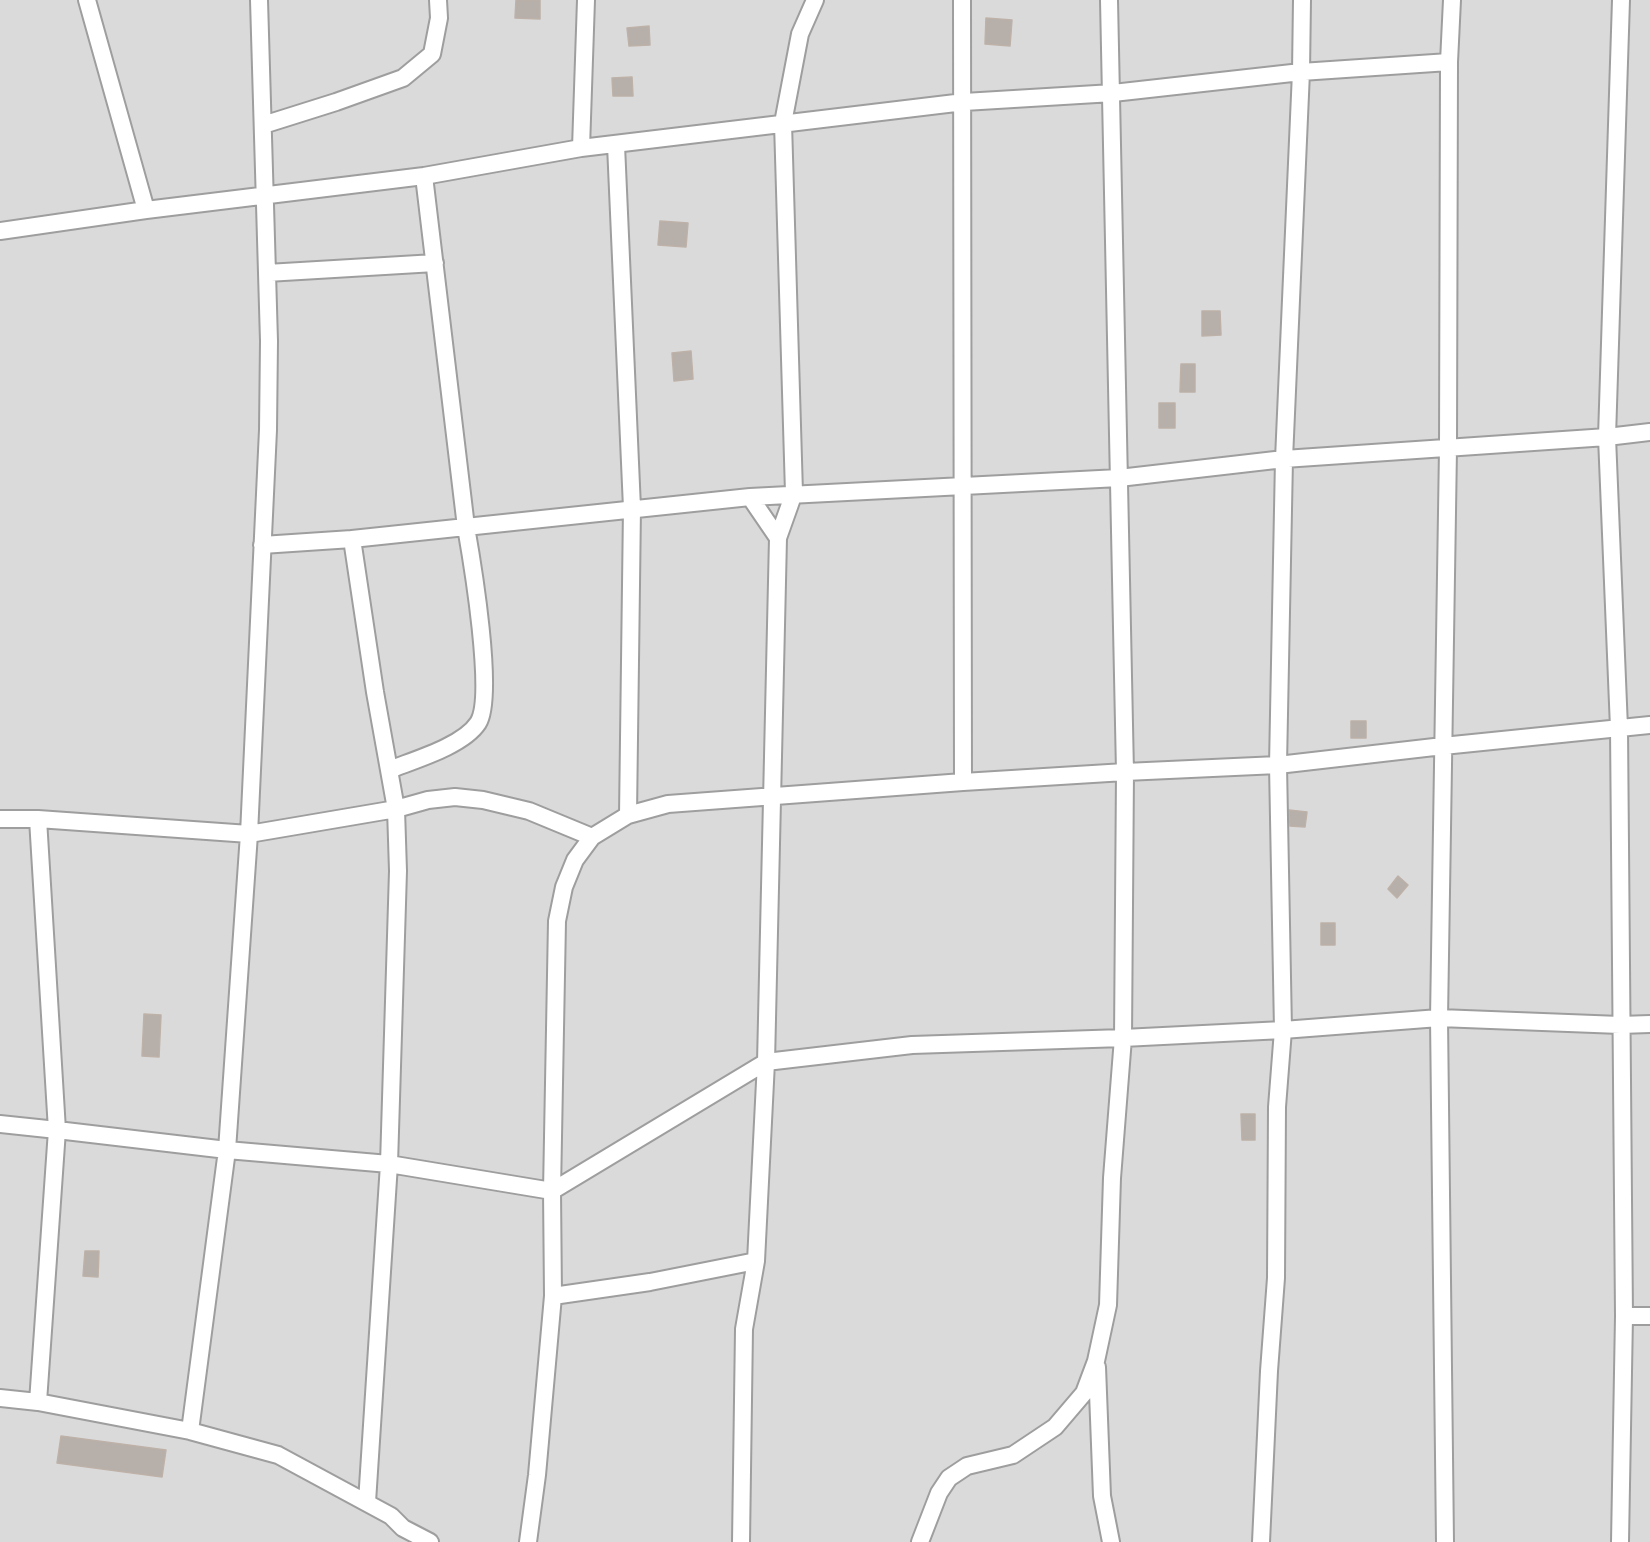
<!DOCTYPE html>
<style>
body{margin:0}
canvas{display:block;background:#edeae4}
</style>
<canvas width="1650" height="1542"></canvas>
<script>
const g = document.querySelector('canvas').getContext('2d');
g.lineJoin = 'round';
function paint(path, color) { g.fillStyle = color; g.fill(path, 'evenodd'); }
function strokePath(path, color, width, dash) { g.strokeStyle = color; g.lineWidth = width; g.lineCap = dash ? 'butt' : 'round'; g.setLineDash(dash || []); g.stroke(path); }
paint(new Path2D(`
 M0,0H1650V1542H0Z`), '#dbdada');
const building = new Path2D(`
 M516,0H540V19L515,18Z
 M986,18L1012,20L1010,46L985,44Z
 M649,26L650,45L629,46L627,28Z
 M632,77L633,96H613L612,78Z
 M660,221L688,223L686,247L658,245Z
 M1202,311H1220L1221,335L1202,336Z
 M691,351L693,379L674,381L672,353Z
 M1181,364H1195V392H1180Z
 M1159,403H1175V428H1159Z
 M1351,721H1366V738H1351Z
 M1289,810L1307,812L1305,827L1290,826Z
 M1398,876L1408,885L1397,898L1388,889Z
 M1321,923H1335V945H1321Z
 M144,1014L161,1015L159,1057L142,1056Z
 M1241,1114H1255V1140H1242Z
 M85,1251H99L98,1277L83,1276Z
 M61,1436L166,1450L162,1477L57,1463Z`);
paint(building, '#b6afaa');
strokePath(building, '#bdb1a8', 1.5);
const street = new Path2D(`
 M87,0L146,210
 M815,0L800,34L783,123L794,493L778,538L766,1062L912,1045L1123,1038L1125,772L1109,0
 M962,0L963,782
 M263,125L336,102L403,78L432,54L439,18L438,0
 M616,145L632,508L628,815
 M581,148L586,0
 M0,231L146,210L424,176L581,148L964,102L1113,93L1301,72L1449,62
 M267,273L435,263
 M750,497L778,538
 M352,539L375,692L396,809L398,871L389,1164L367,1502
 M262,545L352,539L750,497L1119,478L1284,459L1607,437L1650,432
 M389,770C414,760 463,746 478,723C495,697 472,561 466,527L424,176
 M0,819H38L249,834L396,809L428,800L455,797L483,800L529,811L592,837
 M38,819L57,1130L227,1150L389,1164L552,1191L553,1296L537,1475L528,1542
 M0,1124L57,1130L38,1402
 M552,1191L557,921L564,887L575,860L592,837L628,815L668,804L963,782L1125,772L1278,765L1443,746L1650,725
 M552,1191L766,1062L756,1261L744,1329L741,1542
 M553,1296L650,1282L756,1261
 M1624,1316H1650
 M1097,1367L1102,1496L1111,1542
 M0,1398L38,1402L190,1431L278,1455L391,1516L403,1528L430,1542
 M190,1431L227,1150L249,834L268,430L269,341L259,0
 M920,1542L939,1493L949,1478L967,1466L1013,1455L1055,1427L1084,1393L1096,1361L1108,1305L1112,1178L1123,1038L1283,1030L1439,1018L1620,1025L1650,1024
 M1261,1542L1269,1371L1276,1278L1277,1107L1283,1030L1278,765L1284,459L1301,72L1302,0
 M1445,1542L1439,1018L1448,449L1449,62L1452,0
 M1620,1542L1624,1316L1619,728L1607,437L1621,0`);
strokePath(street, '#9e9e9e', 20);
strokePath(street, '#fff', 16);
</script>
